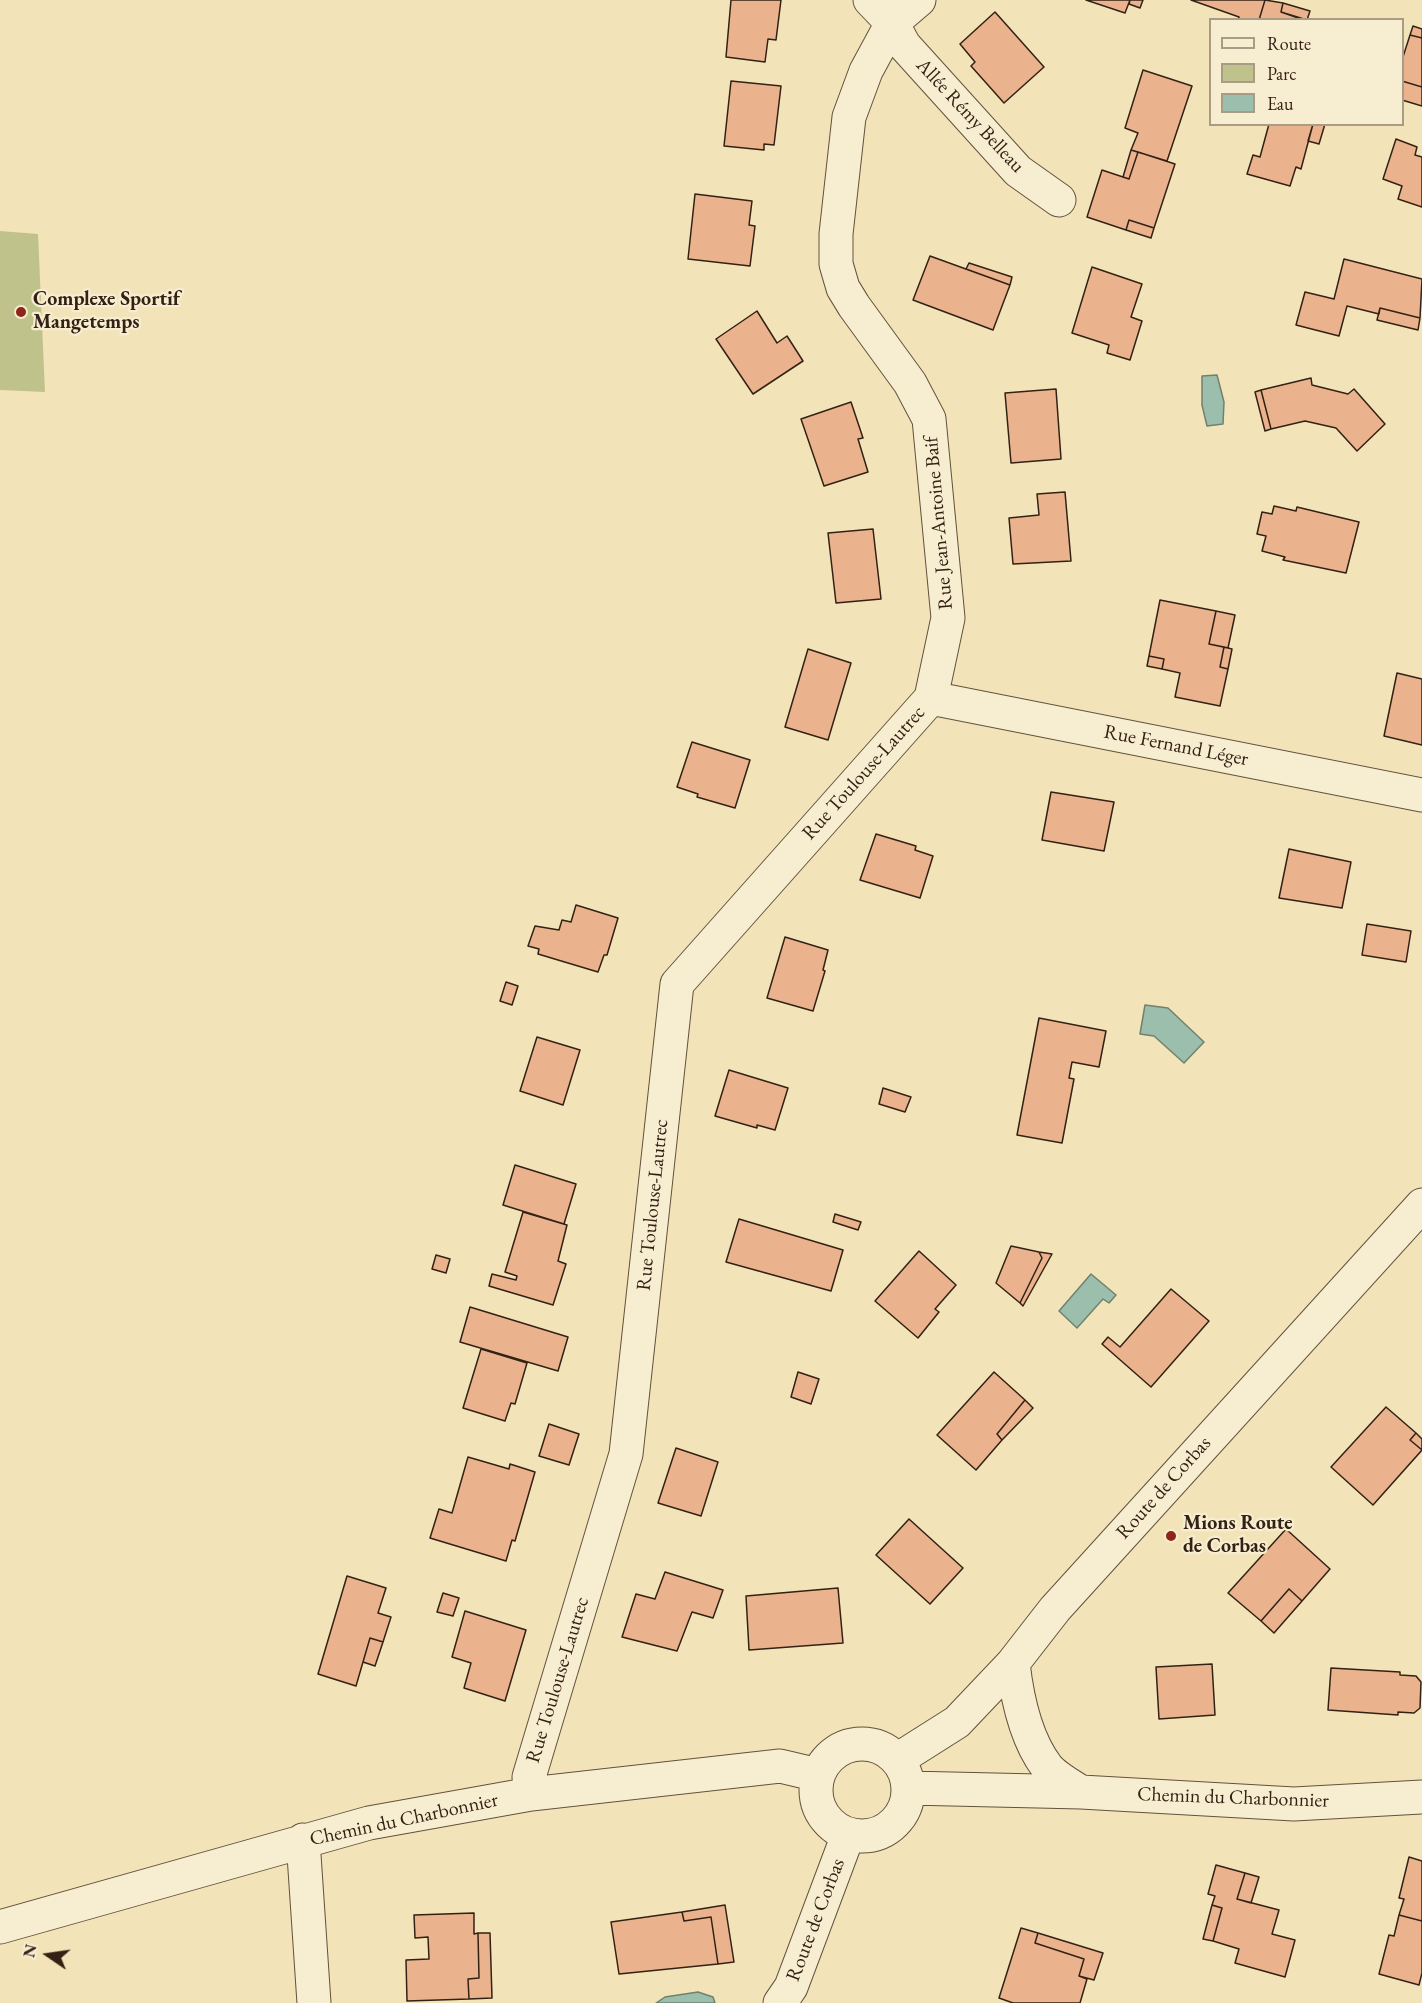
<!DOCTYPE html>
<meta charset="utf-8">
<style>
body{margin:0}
#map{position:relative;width:1422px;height:2003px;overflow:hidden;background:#f2e4b8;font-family:"EB Garamond",serif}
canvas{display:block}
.legend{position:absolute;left:1209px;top:18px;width:195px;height:108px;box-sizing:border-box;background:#f7edd1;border:2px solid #a99b85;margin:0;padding:8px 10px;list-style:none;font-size:18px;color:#332114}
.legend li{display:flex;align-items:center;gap:12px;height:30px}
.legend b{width:30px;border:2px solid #a99b85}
.north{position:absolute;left:18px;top:1925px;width:60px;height:60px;-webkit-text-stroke:4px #f7edd1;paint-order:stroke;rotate:283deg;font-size:16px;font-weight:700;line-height:24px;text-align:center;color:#332114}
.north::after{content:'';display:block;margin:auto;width:21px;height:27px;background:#332114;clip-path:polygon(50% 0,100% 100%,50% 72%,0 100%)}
</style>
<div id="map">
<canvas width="1422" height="2003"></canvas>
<ul class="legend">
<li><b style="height:8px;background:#f7edd1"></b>Route</li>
<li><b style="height:16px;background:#c0c28b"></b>Parc</li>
<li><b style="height:16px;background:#9bbfac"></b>Eau</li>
</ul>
<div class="north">N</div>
</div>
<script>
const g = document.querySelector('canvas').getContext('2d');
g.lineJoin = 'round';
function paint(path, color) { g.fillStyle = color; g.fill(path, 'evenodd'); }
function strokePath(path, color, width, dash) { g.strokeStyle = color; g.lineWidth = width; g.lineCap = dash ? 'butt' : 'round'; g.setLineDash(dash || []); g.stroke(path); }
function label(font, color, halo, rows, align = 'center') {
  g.font = font + ' "EB Garamond",serif'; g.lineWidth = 4.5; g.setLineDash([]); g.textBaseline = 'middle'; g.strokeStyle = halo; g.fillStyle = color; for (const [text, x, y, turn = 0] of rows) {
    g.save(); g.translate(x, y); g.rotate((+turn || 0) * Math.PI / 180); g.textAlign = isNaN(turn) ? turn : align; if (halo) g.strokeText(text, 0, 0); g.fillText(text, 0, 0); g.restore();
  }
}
paint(new Path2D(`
 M0,231L38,234L45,392L0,390Z`), '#c0c28b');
const water = new Path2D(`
 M1217,375L1224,402L1223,424L1207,426L1202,405V376Z
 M1145,1005L1168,1008L1204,1042L1184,1063L1154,1036L1140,1034Z
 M1091,1274L1116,1295L1109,1303L1103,1299L1077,1328L1059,1311Z
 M698,1992L713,1997L715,2003H656L665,1997Z`);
paint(water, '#9bbfac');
strokePath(water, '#71806f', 1.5);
const building = new Path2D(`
 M731,0H781L776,40L768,39L765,62L726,57Z
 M1086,0H1130L1125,13Z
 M1130,0H1143L1140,8L1129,4Z
 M1191,0H1265L1259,20H1238L1239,17Z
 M1265,0L1283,3L1281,12L1304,20H1259Z
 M1283,3L1310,11L1307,20L1281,12Z
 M995,12L1044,67L1004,103L971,66L975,62L960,44Z
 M1413,26L1422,29V38L1410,35Z
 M1410,35L1422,38V87L1402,81V60Z
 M1143,70L1192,86L1167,161L1131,150L1138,133L1125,128Z
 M731,81L781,86L774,145L764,144V150L724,146Z
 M1402,81L1422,87V106L1402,100Z
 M1269,124H1313L1301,169L1296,167L1290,186L1247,174L1253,155L1260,157Z
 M1313,124H1325L1319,144L1308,141Z
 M1396,139L1417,147L1415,155L1422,157V207L1398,199L1402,186L1383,179Z
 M1131,150L1138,152L1129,179L1123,177Z
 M1138,152L1175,164L1154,228L1129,220L1126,230L1087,217L1102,170L1129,179Z
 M695,194L752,201L749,225L755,226L750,266L688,259Z
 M1129,220L1154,228L1151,238L1126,230Z
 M930,256L1010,285L993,330L913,300Z
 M1344,259L1422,279L1420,318L1380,308L1379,314L1347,306L1339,336L1296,325L1305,292L1334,299Z
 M969,263L1012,277L1010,285L966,269Z
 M1092,267L1142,284L1131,317L1142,321L1130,360L1107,353L1109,345L1072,333Z
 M1380,308L1420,318L1418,330L1377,320Z
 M757,311L777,343L787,336L803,361L753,394L716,339Z
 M1311,378L1312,385L1348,394L1354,389L1385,424L1357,451L1336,428L1305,421L1271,429L1261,390Z
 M1056,389L1061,459L1011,463L1005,393Z
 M1261,390L1271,429L1265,431L1255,392Z
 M851,402L863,438L858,439L868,472L824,486L801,419Z
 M1065,492L1071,561L1013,564L1009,518L1039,515L1037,494Z
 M1274,506L1296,511L1297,507L1359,522L1346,573L1283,560L1285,557L1262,551L1266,536L1257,534L1262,512L1272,514Z
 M873,529L881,599L836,603L828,533Z
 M1160,600L1216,611L1209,644L1224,647L1220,667L1228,669L1220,706L1175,697L1180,673L1162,669L1164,659L1149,656Z
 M1216,611L1235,615L1228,648L1209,644Z
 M1224,647L1232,649L1228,669L1220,667Z
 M808,649L851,663L828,740L785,727Z
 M1149,656L1164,659L1162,669L1147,666Z
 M1397,673L1422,679V745L1384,736Z
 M692,742L750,760L735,808L697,797L698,794L677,787Z
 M1051,792L1114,802L1104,851L1042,840Z
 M876,834L916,846L915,850L933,856L920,898L860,880Z
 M1289,849L1351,862L1342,908L1279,898Z
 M576,905L618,918L607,955H604L598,972L538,954L539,949L528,946L535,926L559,930L562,920L571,922Z
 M1367,924L1411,931L1406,962L1362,955Z
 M785,937L828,950L823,970L825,971L813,1011L767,998Z
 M506,982L518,986L512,1005L500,1001Z
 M1039,1018L1106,1031L1099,1067L1072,1062L1069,1078L1074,1079L1062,1143L1017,1135Z
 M537,1037L580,1050L563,1105L520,1091Z
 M729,1070L788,1088L775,1130L757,1125V1128L715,1116Z
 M883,1088L911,1097L905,1112L879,1104Z
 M515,1165L576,1184L564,1224L503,1205Z
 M523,1212L567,1225L558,1261L566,1264L553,1305L489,1286L492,1274L516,1280L517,1276L505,1272Z
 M835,1214L861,1222L858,1230L833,1222Z
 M739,1219L843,1250L831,1291L726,1262Z
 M1011,1246L1039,1252L1042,1258L1020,1303L996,1283Z
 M919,1251L956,1285L935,1309L939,1312L918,1338L875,1301Z
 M1039,1252L1052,1254L1023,1306L1020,1303L1042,1258Z
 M436,1255L450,1259L446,1273L432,1269Z
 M1171,1289L1209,1321L1151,1387L1102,1344L1108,1337L1120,1347Z
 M470,1307L568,1337L558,1371L460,1342Z
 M481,1349L527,1363L515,1404L511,1403L505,1421L463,1408Z
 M798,1372L819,1379L811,1404L791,1397Z
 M994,1372L1025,1400L997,1434L1002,1440L976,1470L937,1435Z
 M1025,1400L1033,1408L1002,1440L997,1434Z
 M1386,1407L1416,1433L1410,1440L1422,1450L1373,1505L1331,1467Z
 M549,1424L579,1434L569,1465L539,1456Z
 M1416,1433L1422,1439V1450L1410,1440Z
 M676,1448L718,1462L701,1516L658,1503Z
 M468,1457L509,1469L510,1464L535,1472L515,1541L512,1540L506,1561L430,1538L439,1509L452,1513Z
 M909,1519L963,1568L930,1604L876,1555Z
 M1286,1529L1330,1569L1302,1601L1289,1589L1261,1621L1228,1593Z
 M665,1572L723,1590L713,1618L692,1612L677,1651L622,1637L636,1594L655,1599Z
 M347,1576L386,1588L378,1613L391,1617L383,1642L370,1638L356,1686L318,1674Z
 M838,1588L843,1643L749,1650L746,1596Z
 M1289,1589L1302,1601L1274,1633L1261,1621Z
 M443,1593L459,1598L453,1616L437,1612Z
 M465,1611L526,1630L505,1701L464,1688L471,1663L452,1657Z
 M370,1638L383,1642L375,1666L363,1662Z
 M1212,1664L1215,1715L1159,1719L1156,1667Z
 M1331,1668L1400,1672V1675L1416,1676L1421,1682L1420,1708L1414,1713L1398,1712V1715L1328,1710Z
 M1409,1857L1422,1861V1921L1399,1915L1404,1899L1399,1898Z
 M1216,1865L1245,1873L1237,1899L1279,1910L1272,1934L1295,1940L1285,1977L1235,1963L1239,1949L1213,1941L1222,1908L1212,1905L1215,1896L1208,1894Z
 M1245,1873L1259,1877L1251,1903L1237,1899Z
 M725,1905L734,1962L718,1964L711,1917L684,1921L682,1912Z
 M1212,1905L1222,1908L1213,1941L1203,1939Z
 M682,1912L684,1921L711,1917L718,1964L619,1974L611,1922Z
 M474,1913V1934L478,1933L479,1978L468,1979L469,1999L407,2001L406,1960L429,1959L428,1937L415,1938L414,1915Z
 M1399,1915L1422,1921V1973L1419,1985L1379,1974L1389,1935L1394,1936Z
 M1021,1928L1038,1933L1035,1943L1084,1959L1079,1976L1087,1979L1080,2003H1013L999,1998Z
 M478,1933H490L492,1998L469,1999L468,1979L479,1978Z
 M1038,1933L1103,1953L1094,1980L1079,1976L1084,1959L1035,1943Z`);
paint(building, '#eab38e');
strokePath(building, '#332114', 1.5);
const minor = new Path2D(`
 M870,0L892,23L904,45L1018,171L1059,200
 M931,698L1422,795
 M1013,1663C1017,1698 1025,1738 1047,1767C1055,1777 1070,1785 1081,1792
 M816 1790a46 46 0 1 1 92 0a46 46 0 1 1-92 0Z
 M897,1760L957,1722L1013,1663L1055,1609L1422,1205
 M908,1788L1081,1792L1294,1804L1422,1797
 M531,1794L529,1777L626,1454L677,984L931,698L948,618L929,419L910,383L854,306L843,288L836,264V234L849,117L866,71L892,23L919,0
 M303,1840L314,2003
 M0,1927L369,1823L531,1794L780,1766L818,1775
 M780,2003L791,1987L848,1835`);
strokePath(minor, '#63523d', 35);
strokePath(minor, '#f7edd1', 33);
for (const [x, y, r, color] of [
 [21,312,6,"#8f2418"],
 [1171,1536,6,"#8f2418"]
]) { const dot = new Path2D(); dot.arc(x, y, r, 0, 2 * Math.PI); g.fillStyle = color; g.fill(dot); strokePath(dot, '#f7edd1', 2); }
label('20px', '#332114', '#f7edd1', [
 ["Allée Rémy Belleau",970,116,47],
 ["Rue Jean-Antoine Baif",939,523,-95],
 ["Rue Fernand Léger",1176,746,11],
 ["Rue Toulouse-Lautrec",864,773,-48],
 ["Rue Toulouse-Lautrec",653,1205,-84],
 ["Route de Corbas",1164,1488,-48],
 ["Rue Toulouse-Lautrec",558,1680,-73],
 ["Chemin du Charbonnier",1233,1798,2],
 ["Chemin du Charbonnier",404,1820,-12],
 ["Route de Corbas",816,1920,-69]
]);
label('bold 20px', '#332114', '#f7edd1', [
 ["Complexe Sportif",33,300],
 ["Mangetemps",33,323],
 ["Mions Route",1183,1524],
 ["de Corbas",1183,1547]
], 'left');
</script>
